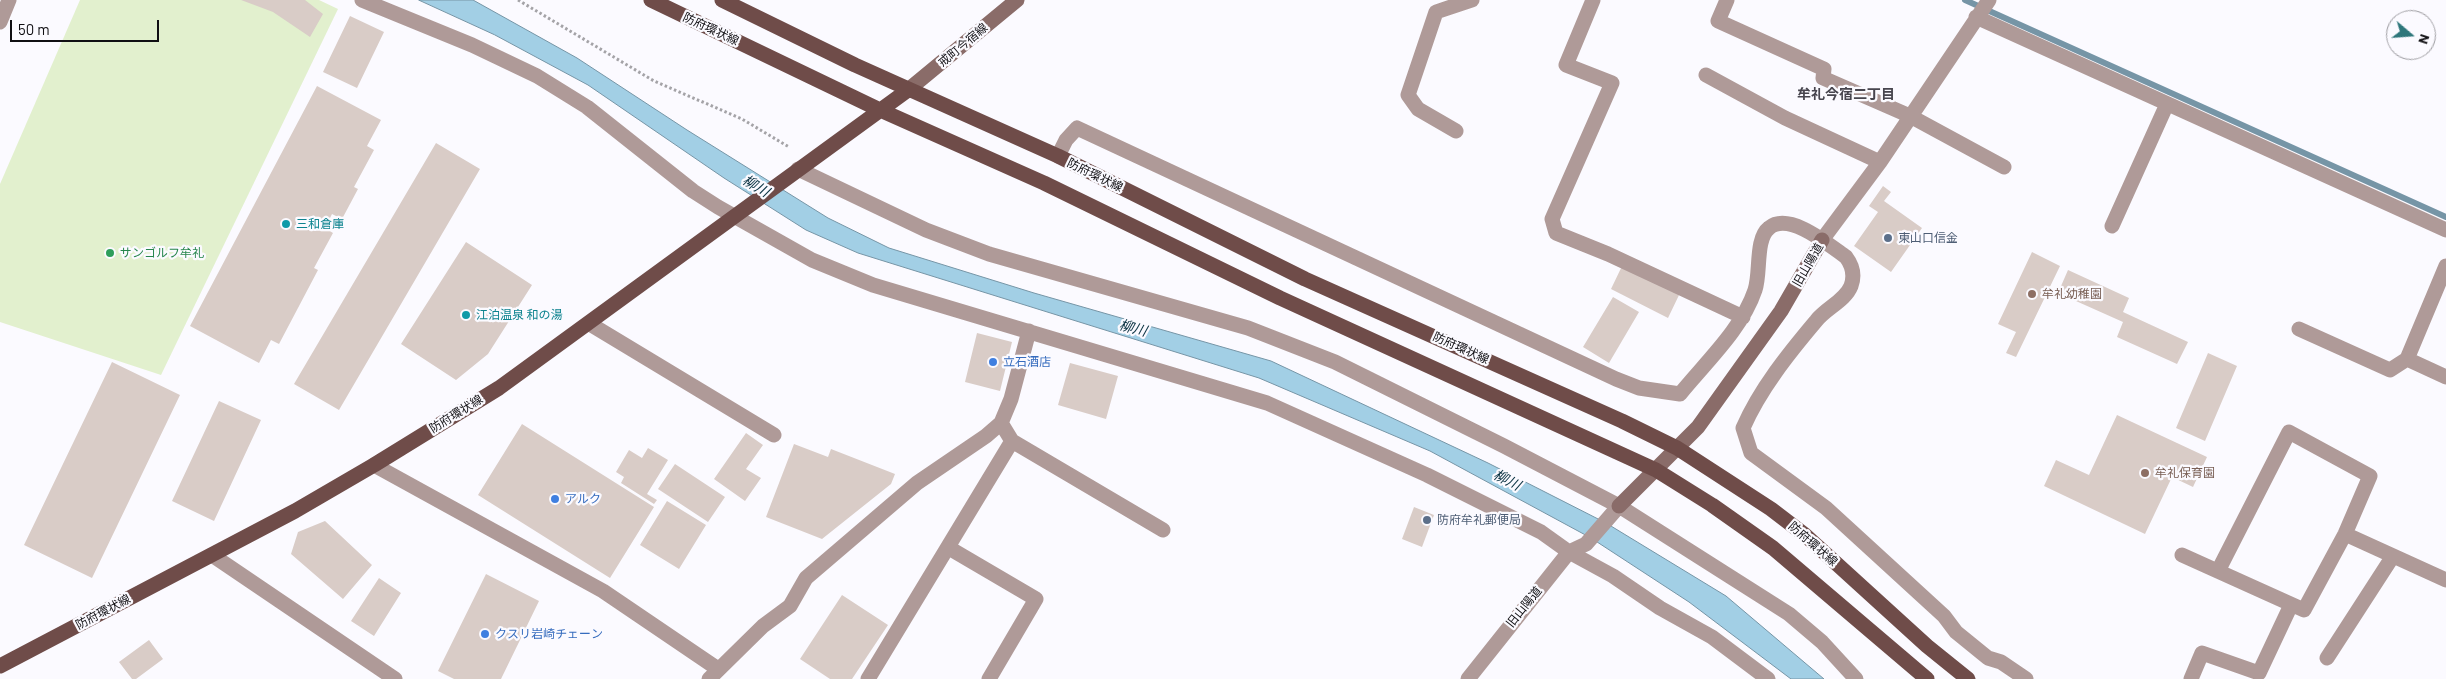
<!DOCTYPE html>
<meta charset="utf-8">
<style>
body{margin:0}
#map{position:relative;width:2446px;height:679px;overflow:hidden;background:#fbfaff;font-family:Barlow,sans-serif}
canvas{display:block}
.north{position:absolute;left:2386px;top:10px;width:50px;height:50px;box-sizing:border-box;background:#fbfaff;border:1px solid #9d9ca1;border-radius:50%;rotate:108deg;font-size:14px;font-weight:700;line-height:20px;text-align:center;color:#100f13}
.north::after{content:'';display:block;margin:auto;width:18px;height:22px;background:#2e777b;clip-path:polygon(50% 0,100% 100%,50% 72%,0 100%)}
.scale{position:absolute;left:10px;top:20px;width:149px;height:22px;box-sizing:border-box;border:2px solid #100f13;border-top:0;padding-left:6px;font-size:15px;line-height:18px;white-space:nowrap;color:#100f13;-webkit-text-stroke:4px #fbfaff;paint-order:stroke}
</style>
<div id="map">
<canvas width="2446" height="679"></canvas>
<div class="north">N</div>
<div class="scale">50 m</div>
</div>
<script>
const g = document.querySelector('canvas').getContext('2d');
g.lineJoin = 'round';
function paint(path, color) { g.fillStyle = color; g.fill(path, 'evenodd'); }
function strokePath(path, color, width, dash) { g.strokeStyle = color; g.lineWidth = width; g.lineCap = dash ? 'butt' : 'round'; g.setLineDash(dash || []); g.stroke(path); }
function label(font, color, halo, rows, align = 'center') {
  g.font = font + ' Barlow,"Noto Sans JP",sans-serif'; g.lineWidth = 4.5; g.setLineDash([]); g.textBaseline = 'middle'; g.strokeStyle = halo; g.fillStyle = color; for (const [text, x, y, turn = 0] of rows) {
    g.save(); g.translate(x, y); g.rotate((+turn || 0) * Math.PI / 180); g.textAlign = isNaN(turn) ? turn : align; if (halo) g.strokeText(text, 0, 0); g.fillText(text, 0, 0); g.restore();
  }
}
paint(new Path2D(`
 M80,0H319L338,9L161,375L0,322V184Z`), '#e2f0ce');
const water = new Path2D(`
 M419,0H473L577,58L687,130L828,218L889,248L1034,293L1271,361L1488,463L1606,523L1726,596L1824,679H1791L1689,602L1591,538L1430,451L1259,378L858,253L806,230L724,178L588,85L495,35Z`);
paint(water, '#a2cfe5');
strokePath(water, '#7695a6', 1);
strokePath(new Path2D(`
 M1965,0L2446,217`), '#7695a6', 6);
paint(new Path2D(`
 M241,0H305L323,14L310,37L273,12Z
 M350,16L384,32L357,88L323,72Z
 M317,86L381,120L367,146L374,150L354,187L358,189L342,219L332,214L325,228L333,233L314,268L318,270L279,344L271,340L259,363L190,326Z
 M436,143L480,169L339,410L294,384Z
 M1883,186L1891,192L1884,201L1922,228L1891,272L1854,246L1878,212L1869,206Z
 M466,242L532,285L488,354L456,380L401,344Z
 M2032,252L2060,266L2016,357L2006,353L2016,332L1998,324Z
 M1623,264L1680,293L1668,318L1611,289Z
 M2068,270L2129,298L2123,312L2188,342L2177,364L2117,337L2123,322L2058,293Z
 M1613,297L1639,312L1609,363L1583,347Z
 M977,333L1012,342L1000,391L965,382Z
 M2208,353L2237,366L2205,441L2176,428Z
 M112,362L180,395L92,578L24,545Z
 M1070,363L1118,376L1106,419L1058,405Z
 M219,401L261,420L214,521L172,501Z
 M2117,415L2207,457L2193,487L2172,477L2145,534L2044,486L2056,460L2089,475Z
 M522,424L654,507L610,578L478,495Z
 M746,433L763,445L746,469L761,478L745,501L714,479Z
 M794,444L828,457L831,449L895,474L891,484L822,539L766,517Z
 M648,448L668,460L647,494L657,500L654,504L621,483L624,477L616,472L629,450L642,458Z
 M675,464L725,497L708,522L658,489Z
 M667,501L706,525L679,569L640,545Z
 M1414,507L1434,515L1422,547L1402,539Z
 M325,521L372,565L343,599L291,554L298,532Z
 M486,574L539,601L501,679H454L438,671Z
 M379,578L401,593L374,636L351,621Z
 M842,595L888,625L852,679H830L800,659Z
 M149,640L163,659L136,679H132L119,662Z`), '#d9ccc7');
strokePath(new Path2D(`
 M518,0L654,81L742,119L789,147`), '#a4a3a7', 3, [2.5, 2.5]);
strokePath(new Path2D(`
 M362,0L472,45L537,76L587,107L693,191L718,207L812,260L873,285L1267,403L1427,475L1541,532L1569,552L1613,576L1660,608L1712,637L1768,679
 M1593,0L1566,65L1612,83L1552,219L1556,233L1608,254L1743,317
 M1727,0L1718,21L1824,69L1823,78L1910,116L2004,167
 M1976,17L2446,230
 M0,22L9,0
 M1706,75L1785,118L1880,162
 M1456,131L1418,109L1408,95L1436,12L1472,0
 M1058,156L1066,140L1077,128L1616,379L1639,388L1680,394C1706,362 1742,329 1755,290C1761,272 1755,239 1769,228C1789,211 1829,245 1846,257C1852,265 1855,275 1851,286C1845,301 1826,308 1816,321C1789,353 1760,389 1743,428L1751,453L1826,508L1944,616L1956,632L1988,658L2001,662L2026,679
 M798,169L926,230L989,254L1248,328L1335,362L1504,446L1619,506L1789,614L1822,642L1856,679
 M2112,226L2167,104
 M1822,240L1880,162L1989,0
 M590,324L774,435
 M2299,329L2390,370L2407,359L2446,266
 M1029,331L1011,399L1001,423L1012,441L1163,530
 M2407,359L2446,377
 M374,465L603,591L718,669
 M2345,534L2446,580
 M949,548L1036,599L989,679
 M212,555L395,679
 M2182,555L2304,610L2345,534L2370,476L2289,432L2218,571
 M2327,658L2393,556
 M709,679L763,626L790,606L806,578L917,483L986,436L1001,423
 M868,679L1012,441
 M1468,679L1569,552L1586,544L1619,506
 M2191,679L2202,653L2259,673L2291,605`), '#af9a98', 15);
strokePath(new Path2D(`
 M908,90L1017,0
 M1619,506L1698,427L1781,311L1822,240`), '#8a6c69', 15);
strokePath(new Path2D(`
 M651,0L880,110L1044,183L1280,298L1656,470L1712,505L1773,548L1927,679
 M722,0L855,65L1058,156L1305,279L1622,421L1677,448L1771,509L1805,535L1927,646L1968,679
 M0,666L295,511L374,465L499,388L908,90`), '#6f4c49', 15);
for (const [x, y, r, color] of [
 [286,224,5,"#0f9aa8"],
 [1888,238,5,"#5c6f8a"],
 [110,253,5,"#2e9e5b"],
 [2032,294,5,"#8d6e63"],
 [466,315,5,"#0f9aa8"],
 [993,362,5,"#3f7fe0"],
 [2145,473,5,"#8d6e63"],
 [555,499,5,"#3f7fe0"],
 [1427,520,5,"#5c6f8a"],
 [485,634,5,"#3f7fe0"]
]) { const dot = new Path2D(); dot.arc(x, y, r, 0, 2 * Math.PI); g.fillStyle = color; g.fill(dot); strokePath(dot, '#fbfaff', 2); }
label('12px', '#100f13', '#fbfaff', [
 ["防府環状線",711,29,25],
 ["戒町今宿線",963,45,-40],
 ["防府環状線",1095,175,26],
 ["旧山陽道",1808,265,-60],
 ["防府環状線",1461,348,24],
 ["防府環状線",456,414,-32],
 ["防府環状線",1813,544,41],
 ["旧山陽道",1524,607,-51],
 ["防府環状線",103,612,-28]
]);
label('12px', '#0d838f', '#fbfaff', [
 ["三和倉庫",296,224],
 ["江泊温泉 和の湯",476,315]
], 'left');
label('12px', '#4e5e75', '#fbfaff', [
 ["東山口信金",1898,238],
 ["防府牟礼郵便局",1437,520]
], 'left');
label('12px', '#27864d', '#fbfaff', [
 ["サンゴルフ牟礼",120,253]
], 'left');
label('12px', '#785e54', '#fbfaff', [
 ["牟礼幼稚園",2042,294],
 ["牟礼保育園",2155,473]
], 'left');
label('12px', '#366cbe', '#fbfaff', [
 ["立石酒店",1003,362],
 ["アルク",565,499],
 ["クスリ岩崎チェーン",495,634]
], 'left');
label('bold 14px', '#47454e', '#fbfaff', [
 ["牟礼今宿二丁目",1846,94]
]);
label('italic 14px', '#0a3242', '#fbfaff', [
 ["柳川",756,186,31],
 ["柳川",1133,328,15],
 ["柳川",1507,480,27]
]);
</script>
